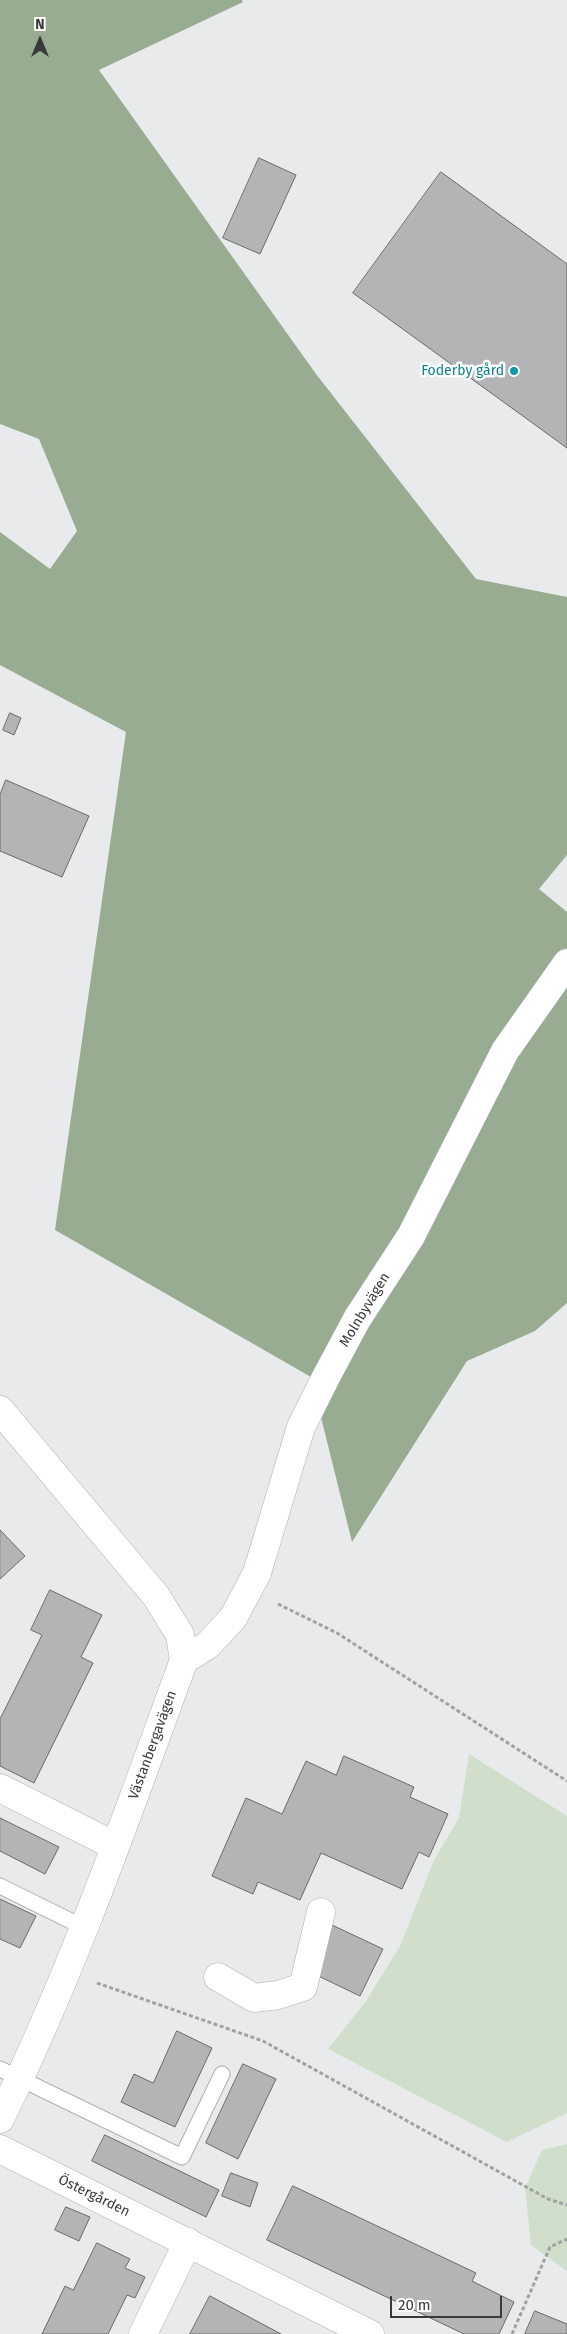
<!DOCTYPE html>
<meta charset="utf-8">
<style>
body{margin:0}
#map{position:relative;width:567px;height:2334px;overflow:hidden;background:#e9eaec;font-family:"Fira Sans",sans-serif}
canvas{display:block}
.north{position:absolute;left:15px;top:15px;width:50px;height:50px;-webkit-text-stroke:4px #fff;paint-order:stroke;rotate:0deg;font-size:14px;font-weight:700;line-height:20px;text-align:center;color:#383939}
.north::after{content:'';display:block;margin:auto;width:18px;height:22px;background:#383939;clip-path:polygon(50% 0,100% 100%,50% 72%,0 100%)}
.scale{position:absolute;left:390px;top:2296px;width:112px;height:22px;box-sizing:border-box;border:2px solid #383939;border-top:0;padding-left:6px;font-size:15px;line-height:18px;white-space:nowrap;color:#383939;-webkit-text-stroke:4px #fff;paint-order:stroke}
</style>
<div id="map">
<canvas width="567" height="2334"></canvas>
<div class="north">N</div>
<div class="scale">20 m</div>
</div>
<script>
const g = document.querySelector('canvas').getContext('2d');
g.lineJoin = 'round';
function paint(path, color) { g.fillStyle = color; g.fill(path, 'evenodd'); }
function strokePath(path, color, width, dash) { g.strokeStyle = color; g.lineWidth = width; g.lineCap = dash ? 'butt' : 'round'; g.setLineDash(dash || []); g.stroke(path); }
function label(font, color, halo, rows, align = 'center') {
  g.font = font + ' "Fira Sans",sans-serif'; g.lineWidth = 5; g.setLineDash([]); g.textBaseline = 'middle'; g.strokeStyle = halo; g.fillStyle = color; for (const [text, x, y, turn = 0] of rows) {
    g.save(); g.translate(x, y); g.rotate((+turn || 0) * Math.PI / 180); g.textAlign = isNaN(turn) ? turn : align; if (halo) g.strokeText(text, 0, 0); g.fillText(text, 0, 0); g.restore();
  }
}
paint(new Path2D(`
 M469,1754L567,1816V2113L507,2142L328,2049L366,2001L400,1946L434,1860L459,1818Z
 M567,2144V2271L531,2245L525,2188L542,2150Z`), '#d0dfcb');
paint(new Path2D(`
 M0,0H242L243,2L99,70L316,374L476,579L567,597V855L539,889L567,912V1303L535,1331L467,1361L352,1542L311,1377L55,1230L126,732L0,665V532L50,569L77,531L39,439L0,424Z`), '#97ac90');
const building = new Path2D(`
 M259,158L296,175L260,254L223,238Z
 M441,172L567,264V448L353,293Z
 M10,713L21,718L14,735L3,730Z
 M6,780L89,816L62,877L0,851V795Z
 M0,1530L25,1556L0,1579Z
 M50,1590L102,1615L81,1657L93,1663L34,1783L0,1766V1719L42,1635L31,1630Z
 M344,1756L414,1787L410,1797L448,1814L429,1857L419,1852L402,1889L321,1853L300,1900L258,1882L253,1894L212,1876L246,1798L282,1814L306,1761L336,1775Z
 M0,1818L59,1847L45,1874L0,1851Z
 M0,1899L36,1916L20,1948L0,1939Z
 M332,1925L383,1949L360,1996L310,1972Z
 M177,2031L212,2048L175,2127L121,2102L134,2074L153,2083Z
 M243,2064L276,2079L238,2159L206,2143Z
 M105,2135L219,2190L206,2217L92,2161Z
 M231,2173L258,2183L250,2207L222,2196Z
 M293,2186L476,2273L472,2281L514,2302L499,2334H464L267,2240Z
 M66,2207L90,2217L79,2241L55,2230Z
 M97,2243L130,2259L125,2268L145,2277L135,2298L127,2295L108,2334H42L65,2286L73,2290Z
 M210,2296L281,2334H190Z
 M535,2311L567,2324V2334H525Z`);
paint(building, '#b3b4b5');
strokePath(building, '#696a6b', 1);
const lane = new Path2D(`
 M0,1886L85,1928
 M0,2069L182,2157L222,2074`);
const street = new Path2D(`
 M0,1410L156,1596L180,1635L184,1660C127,1815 73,1971 0,2119
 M184,1660L208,1645L233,1618L257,1573L301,1427L326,1377L357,1319L411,1236L505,1051L567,963
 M0,1788L115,1846
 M218,1977L254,1998L278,1995L303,1987L321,1912
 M0,2149L370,2334
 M143,2334L188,2242`);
strokePath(lane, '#afb0b1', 17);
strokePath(street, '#afb0b1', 29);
strokePath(new Path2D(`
 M278,1604L337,1633L567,1781
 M97,1983L263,2041L548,2199L567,2205
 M512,2334L550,2247L567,2239`), '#a1a2a3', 3, [4, 2.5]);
strokePath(lane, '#fff', 15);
strokePath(street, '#fff', 28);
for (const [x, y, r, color] of [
 [514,371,5,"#0f9aa8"]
]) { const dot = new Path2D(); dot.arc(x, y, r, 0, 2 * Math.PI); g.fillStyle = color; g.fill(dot); strokePath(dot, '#fff', 2); }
label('14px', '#0d838f', '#fff', [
 ["Foderby gård",504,371]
], 'right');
label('14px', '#383939', '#fff', [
 ["Molnbyvägen",365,1310,-59],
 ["Västanbergavägen",153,1745,-70],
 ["Östergården",94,2196,26]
]);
</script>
